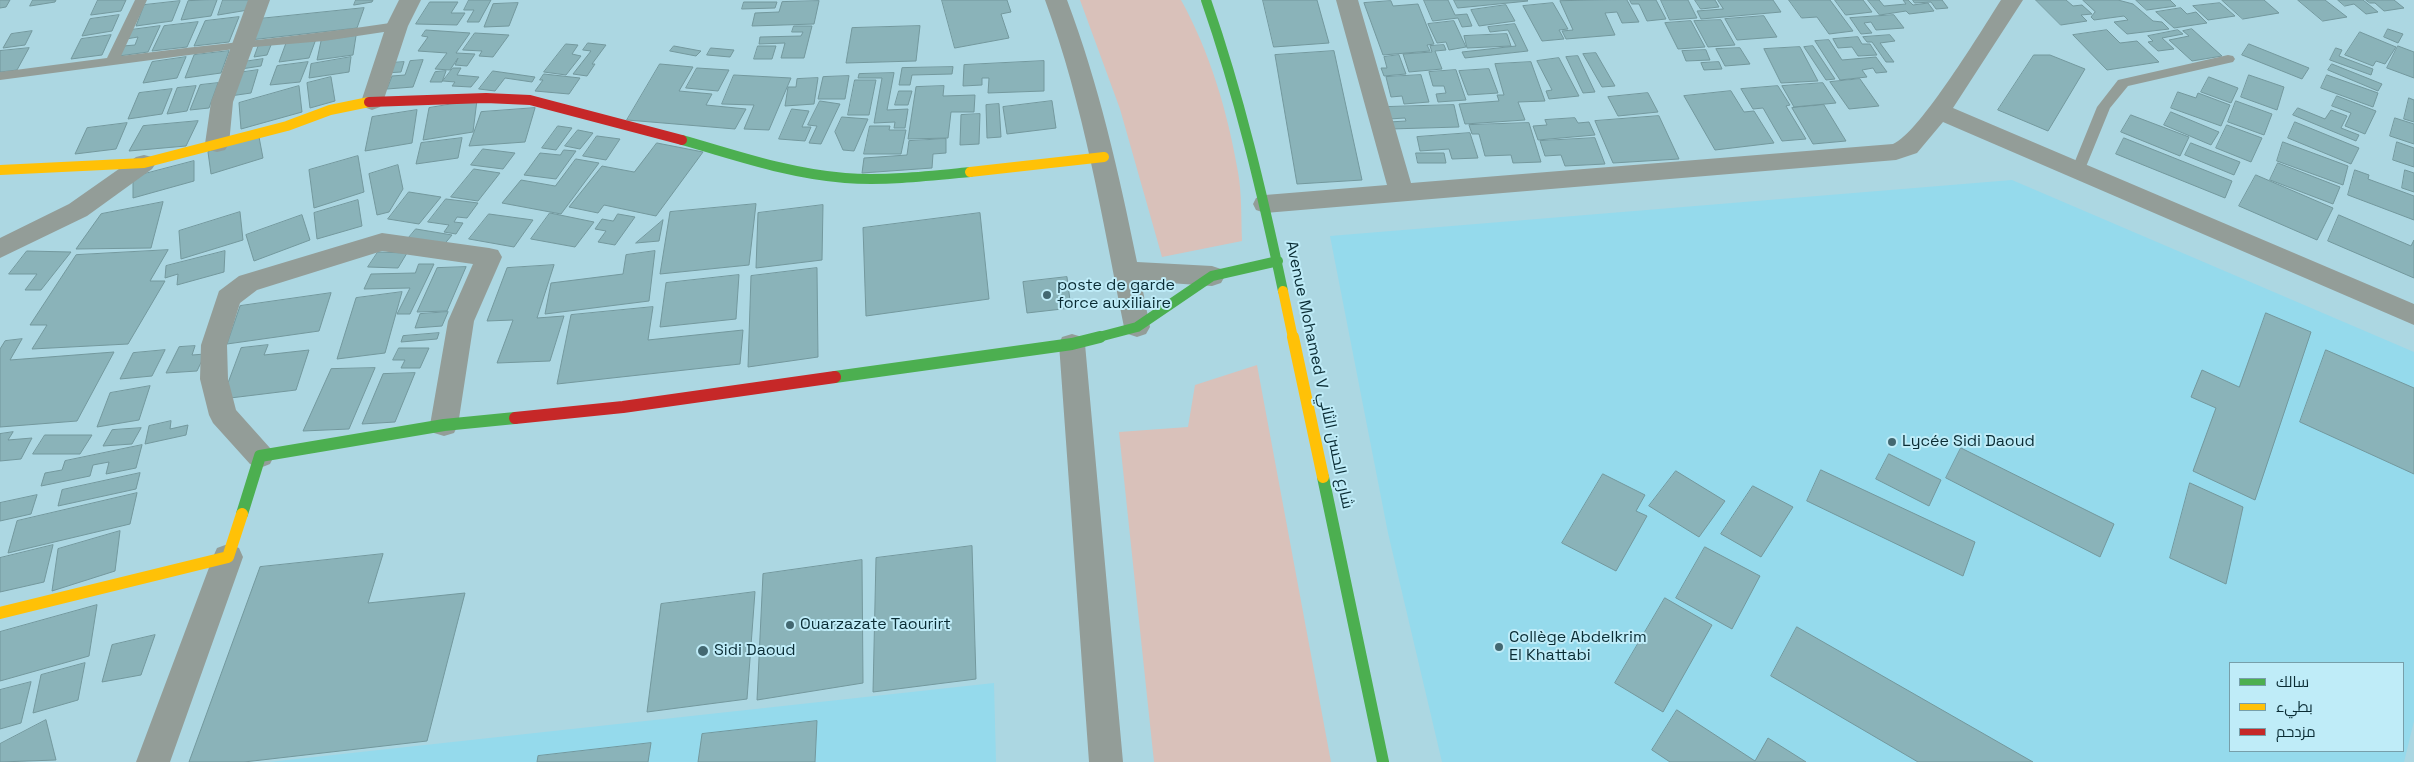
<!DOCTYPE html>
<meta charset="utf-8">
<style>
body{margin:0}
#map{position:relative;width:2414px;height:762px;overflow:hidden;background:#acd7e2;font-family:"Space Grotesk",Cairo,sans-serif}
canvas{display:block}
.legend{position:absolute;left:2229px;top:662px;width:175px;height:90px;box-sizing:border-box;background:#bfecf8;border:1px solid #779faa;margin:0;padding:6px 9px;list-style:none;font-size:15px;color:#0a2c34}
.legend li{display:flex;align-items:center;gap:10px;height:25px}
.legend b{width:25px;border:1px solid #779faa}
</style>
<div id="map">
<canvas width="2414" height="762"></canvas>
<ul class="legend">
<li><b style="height:6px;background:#4caf50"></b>سالك</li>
<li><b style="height:6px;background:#ffc107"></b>بطيء</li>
<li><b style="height:6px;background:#c62828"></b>مزدحم</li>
</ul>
</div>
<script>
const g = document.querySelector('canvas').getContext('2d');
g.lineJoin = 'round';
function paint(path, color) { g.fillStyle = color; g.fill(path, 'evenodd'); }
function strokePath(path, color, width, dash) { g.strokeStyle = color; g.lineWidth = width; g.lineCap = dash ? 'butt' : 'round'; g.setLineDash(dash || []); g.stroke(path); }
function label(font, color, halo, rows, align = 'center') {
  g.font = font + ' "Space Grotesk",Cairo,sans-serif'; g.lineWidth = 4; g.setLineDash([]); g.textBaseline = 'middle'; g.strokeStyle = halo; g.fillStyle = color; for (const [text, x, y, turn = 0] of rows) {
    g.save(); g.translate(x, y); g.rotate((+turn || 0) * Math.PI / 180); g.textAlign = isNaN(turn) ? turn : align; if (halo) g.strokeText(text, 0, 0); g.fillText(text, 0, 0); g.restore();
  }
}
paint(new Path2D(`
 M2012,180L2414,352V721L2404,762H1442L1388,533L1330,236ZM2230,663H2403V751H2230Z
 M994,683L996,762H269Z`), '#95daec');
paint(new Path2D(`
 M1080,0H1181C1210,52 1228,113 1238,172C1242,194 1241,218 1242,241L1162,257L1120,109Z
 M1257,365L1331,762H1154L1119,432L1188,427L1195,385Z`), '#d9c1ba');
const building = new Path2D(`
 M0,0H10L6,7L0,8Z
 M33,0H56L55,2L30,6Z
 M98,0H126L121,11L91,15Z
 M217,0L211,16L181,20L188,1Z
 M223,0H252L248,10L218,15Z
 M356,0H373L372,2L354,5Z
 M469,0H491L479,22H467L474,10H464Z
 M942,0H1007L1011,12L1001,14L1009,38L955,48Z
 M1263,0H1317L1329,43L1274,47Z
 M1424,0H1448L1455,15L1467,14L1472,26L1462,27L1458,18L1433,21Z
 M1454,0H1527L1528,1L1458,8Z
 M1627,0L1639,22L1622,23L1617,12L1605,13L1615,35L1566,39L1562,31L1573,30L1560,1Z
 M1630,0H1656L1666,19L1647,21L1639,4H1632Z
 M1661,0H1688L1697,18L1670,20Z
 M1695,0H1715L1719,7L1701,9Z
 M1718,0H1773L1781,12L1701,19L1697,11L1723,9Z
 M1789,0H1830L1853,31L1829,34L1817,17L1802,18Z
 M1835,0H1863L1872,12L1846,15Z
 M1868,0H1879L1884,6L1906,4L1903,0H1908L1913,5L1928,3L1934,11L1909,14L1906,11L1880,15Z
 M1913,0H1942L1948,8L1936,9L1931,2L1915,3Z
 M2036,0H2066L2073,6L2082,5L2092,14L2081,15L2087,21L2061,25Z
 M2083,0H2118L2133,4L2153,21L2162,22L2169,29L2127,34L2114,22L2128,20L2124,16L2094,20L2091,17L2095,12Z
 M2136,0H2170L2176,6L2147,10Z
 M2222,0H2264L2279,13L2243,19Z
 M2298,0H2325L2347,17L2323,21Z
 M2338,0H2363L2378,12L2366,14L2354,4L2345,6Z
 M2366,0H2394L2404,8L2384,11L2375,3H2370Z
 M180,1L172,21L136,26L144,5Z
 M819,1L814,24L752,26L755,13L779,12L782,2Z
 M1391,1L1393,6L1418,4L1434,44L1427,45L1430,51L1383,55L1364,3Z
 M430,2H458L451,13H465L457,25L416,24Z
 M744,2H777L775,8L742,9Z
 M518,3L509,26L484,27L493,4Z
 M1553,3L1568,29L1559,30L1564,39L1542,41L1523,6Z
 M2220,3L2235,16L2208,20L2193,6Z
 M1506,5L1515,21L1479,26L1471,10Z
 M364,8L357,28L250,40L258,19Z
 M2181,8L2187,14L2196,12L2207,23L2174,28L2156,12Z
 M119,15L112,31L82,36L90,19Z
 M1894,15L1904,28L1876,30L1871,22L1864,23L1872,33L1861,34L1850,18Z
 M1764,16L1777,37L1737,40L1725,19Z
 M239,17L229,42L194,46L205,21Z
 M1721,20L1735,45L1708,47L1694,21Z
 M1454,21L1466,47L1449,50L1446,42L1437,43L1428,24Z
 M1691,21L1705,47L1678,49L1665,23Z
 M198,22L187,47L152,51L164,26Z
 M1515,24L1528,51L1465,58L1462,52L1516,46L1508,30L1490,32L1488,27Z
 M160,26L148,52L119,56L123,46L135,45L138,37L126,39L130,30Z
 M794,26H812L804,58H781L785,43L759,44L760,37L801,36L803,32H792Z
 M920,26L916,61L846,63L852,28Z
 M2192,29L2222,56L2192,61L2169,40L2189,36L2183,31Z
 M2388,29L2403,34L2398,43L2384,37Z
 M426,30L470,33L456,53L475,54L467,66L455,65L458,58L450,70L435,69L447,53L418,51L428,37L422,36Z
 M2107,30L2120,43L2137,41L2159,62L2107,70L2073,35Z
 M2178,30L2183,34L2162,38L2174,49L2158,51L2148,42L2153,41L2148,36Z
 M32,31L25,45L3,48L11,34Z
 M2360,32L2396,47L2385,64L2376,61L2373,66L2345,55Z
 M475,33L509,35L493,57L479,56L482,51L463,50Z
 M1507,34L1511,46L1467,48L1464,36Z
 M111,35L102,55L71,59L81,39Z
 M1890,35L1895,41L1880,43L1894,62H1886L1872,42H1867L1863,37Z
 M356,36L353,55L317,60L321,41Z
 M1858,37L1862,44H1870L1877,55L1858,56L1852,47L1838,48L1833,39Z
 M316,39L309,58L279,62L286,43Z
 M1829,40L1842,60L1876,57L1887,72L1876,73L1873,68L1862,70L1867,77L1840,80L1815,41Z
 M588,43L606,45L592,64H595L587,76L573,74L591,51L583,50Z
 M566,44L578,45L572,54L581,56L566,75L544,72Z
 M2249,44L2309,68L2302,79L2242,55Z
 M271,45L267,55L254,57L258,46Z
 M1444,45L1446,50L1435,51L1442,69L1409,72L1403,54L1432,52L1430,46Z
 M674,46L701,51L696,56L670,51Z
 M758,46H776L772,59H754Z
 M1813,46L1835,79L1826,80L1804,47Z
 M2398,46L2414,52V78L2387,68Z
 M1800,47L1818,81L1781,83L1764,49Z
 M29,48L17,70L0,72V51Z
 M711,48L734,50L730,57L707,55Z
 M1740,48L1750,64L1725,66L1716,49Z
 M2336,48L2342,50L2339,56L2373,69L2371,75L2330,60Z
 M1706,50L1710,60L1686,61L1682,51Z
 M229,51L221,73L185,78L194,55Z
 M1334,51L1362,180L1297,184L1275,55Z
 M1596,53L1615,86L1602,87L1583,54Z
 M1399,55L1406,74L1384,76L1381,68H1387L1384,57Z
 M2034,55H2050L2085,69L2048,131L1998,110Z
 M1578,56L1595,92L1583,93L1566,57Z
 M186,57L177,78L143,83L152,62Z
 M351,57L349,72L309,78L311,64Z
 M1559,58L1579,96L1549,99L1546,91L1552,90L1537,61Z
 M263,59L261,66L241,69L243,62Z
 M423,60L413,87L387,89L392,76L405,75L410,61Z
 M1044,61V91L988,93L989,78H982V85L963,86L964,65Z
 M308,62L300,82L270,85L277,66Z
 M404,62L401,72L386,73L390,63Z
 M1531,62L1545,101L1518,102L1525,120L1465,124L1459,104L1499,101L1497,95H1504L1495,64Z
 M1719,62L1722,69L1704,70L1701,63Z
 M660,64L693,67L679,91L712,94L706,105L746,109L735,129L627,120Z
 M2332,64L2382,84L2378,91L2328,70Z
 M953,67L952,74L912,75L910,85H899L902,68Z
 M453,68H461L457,75L479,77L471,87L452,86L455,82L443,81Z
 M697,68L729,70L718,91L686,88Z
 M1489,69L1498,93L1468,95L1459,71Z
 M258,70L251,93L230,96L237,73Z
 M1456,70L1466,100L1438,102L1436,94L1446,93L1444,86H1433L1429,72Z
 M446,71L442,82H430L435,72Z
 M493,71L535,77L532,82L505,78L495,91L479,89Z
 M894,73L887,110L908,109L905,128H894L895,122L874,123L882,78H858L859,74Z
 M544,74L580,78L569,94L535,91L543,80H540Z
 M734,75L791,78L769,130L744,129L754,105L722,104Z
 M1421,75L1429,102L1404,104L1402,96L1391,97L1386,77Z
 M2249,75L2284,87L2277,110L2241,97Z
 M2327,75L2378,93L2373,107L2321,88Z
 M849,76L845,99H818L823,77Z
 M331,77L335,101L310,108L307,83Z
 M2209,77L2238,88L2231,103L2201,92Z
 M818,78L814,104L785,106L788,87H796L797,79Z
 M1860,79L1879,106L1849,109L1830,82Z
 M855,80H876L869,115H848Z
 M218,83L209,108L190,110L200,85Z
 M1823,83L1836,103L1794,107L1782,86Z
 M196,86L187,111L167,114L177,88Z
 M299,86L302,112L241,129L239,103Z
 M944,86L943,96L975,95L974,112H951L948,138L908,139L916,87Z
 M1778,86L1790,105L1786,106L1806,139L1782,141L1763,108L1753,109L1741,89Z
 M172,89L162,114L128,119L139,93Z
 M899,91H912L908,105H895Z
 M1731,91L1744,112L1754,111L1774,143L1715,150L1684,96Z
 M2178,92L2196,98L2198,93L2230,105L2221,126L2171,108Z
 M1648,93L1658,112L1618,116L1608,97Z
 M2337,96L2376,111L2365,134L2345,126L2351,113L2332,106Z
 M2409,98L2414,100V122L2404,119Z
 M477,100L473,132L423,140L429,108Z
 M820,101L840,104L821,144L809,143L817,126L808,125Z
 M1052,101L1056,128L1007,134L1003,107Z
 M2236,101L2272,114L2264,135L2228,122Z
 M999,104L1001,137L987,138L986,105Z
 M1454,105L1459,127L1390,129L1389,122L1406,121L1405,118L1389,119L1386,107Z
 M1824,105L1846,141L1813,144L1792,108Z
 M535,108L525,142L469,146L481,112Z
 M2298,108L2325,119L2331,110L2347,116L2341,128L2359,135L2356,141L2293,115Z
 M792,109L809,111L802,127H811L805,141L779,139Z
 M417,110L412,143L365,151L372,117Z
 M2171,112L2219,132L2211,145L2164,125Z
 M980,114L979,144L960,145L961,115Z
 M2131,115L2189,137L2180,156L2121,132Z
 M1659,116L1679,159L1613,163L1595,121Z
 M842,117L868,119L854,151L843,150L835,132Z
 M1575,118L1578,123L1589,122L1595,135L1538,140L1533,126L1547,125L1545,120Z
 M2395,118L2414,124V144L2390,136Z
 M198,121L186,146L129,151L143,126Z
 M2295,122L2359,148L2351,164L2288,138Z
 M127,123L116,149L75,154L87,128Z
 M1529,123L1541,162L1513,163L1511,155L1485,156L1479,134H1472L1469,125Z
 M2227,125L2262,138L2251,162L2216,148Z
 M558,126L572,128L556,150L542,148Z
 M870,126H890L889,130H906L901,154H864Z
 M578,130L593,133L580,149L565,146Z
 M1470,133L1478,158L1452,159L1449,149L1420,151L1417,137Z
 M597,136L620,139L606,160L583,156Z
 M259,137L263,158L211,174L208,152Z
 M462,138L458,158L416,164L421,143Z
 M1595,138L1605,164L1565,166L1561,155L1545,156L1540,141Z
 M2124,138L2232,181L2225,198L2116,154Z
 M946,139V153L933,154L932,168L862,173L864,158L907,155L909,141Z
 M2283,142L2348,166L2343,185L2277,161Z
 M2397,142L2414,148V167L2393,160Z
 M657,143L703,152L656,216L604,205L598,213L569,207L602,166L634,172Z
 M2191,143L2240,162L2234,175L2185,155Z
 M483,149L515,153L503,169L471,165Z
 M564,150L576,151L556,179L524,175L540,153L560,155Z
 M1416,153H1444L1446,163H1418Z
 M358,156L364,192L314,208L309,170Z
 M576,159L599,163L561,214L502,203L521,180L555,186Z
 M194,161V181L133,198V177Z
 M2278,163L2340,187L2333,204L2270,180Z
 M398,165L403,189L389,212L377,215L369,174Z
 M474,169L500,173L478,201L451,197Z
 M2355,170L2369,175L2368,179L2414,196V220L2348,195Z
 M2405,170L2414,173V192L2402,188Z
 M2256,175L2333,208L2317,240L2239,206Z
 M409,192L441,197L419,224L388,219Z
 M446,199L478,203L467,218L457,217L454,222L463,223L456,234L444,232L449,225L428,222Z
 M358,200L362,226L317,239L314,213Z
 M163,202L151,248L76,249L101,214Z
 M756,204L749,265L660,274L670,212Z
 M823,205L822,260L756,268L758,213Z
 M240,212L243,240L181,259L179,231Z
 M550,213L594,222L575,247L531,239Z
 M980,213L989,299L866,316L863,228Z
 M489,214L533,220L514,247L469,239Z
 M618,214L635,217L615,245L598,242L606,231L595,229L602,219L613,221Z
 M302,215L310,240L254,261L246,235Z
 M2339,215L2411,246L2414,240V278L2328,241Z
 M663,220L659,241L636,243Z
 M416,229L452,235L442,247L406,241Z
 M168,250L150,281H165L128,344L32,349L47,325H30L76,255Z
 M27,251L71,252L41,290H25L37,274H9Z
 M225,251L224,272L177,285L178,274L165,278L166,266Z
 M655,251L649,301L545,314L551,283L623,274L626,255Z
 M378,252L407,253L398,268L368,267Z
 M419,264H434L410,314H397L410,288L364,289L371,274L415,273Z
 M554,265L537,318L564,316L550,361L497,363L513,320L487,321L507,268Z
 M466,267L447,311L417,312L437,268Z
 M817,268L818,357L748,367L751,276Z
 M739,275L736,319L660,327L666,283Z
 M1067,277L1071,308L1027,313L1023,282Z
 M402,292L385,353L337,359L356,298Z
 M331,293L319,331L227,344L240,306Z
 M653,307L648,340L743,330L740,364L557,384L571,315Z
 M448,312L442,326L415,328L420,314Z
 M2266,313L2311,332L2255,500L2193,471L2216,408L2191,397L2202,370L2239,387Z
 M439,333L437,339L401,342L403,336Z
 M22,339L10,360L114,352L77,421L0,427V349L5,341Z
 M268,345L264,355L309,350L296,390L222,399L241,348Z
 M195,346L192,355L205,354L197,371L166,373L179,347Z
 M399,348H429L420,368H401L405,360H393Z
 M165,350L152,376L120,379L133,353Z
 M2326,350L2414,388V474L2300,422Z
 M375,368L349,429L303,431L331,369Z
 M415,373L395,422L362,424L383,374Z
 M150,386L139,420L97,427L110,393Z
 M171,421L170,429L188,425L186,435L145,444L149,426Z
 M141,428L132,444L103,446L112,430Z
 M13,432L8,440L32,438L21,459L0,461V434Z
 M45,435H92L80,454H33Z
 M142,445L136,468L106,474L109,462L93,465L90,476L41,486L45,473L62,470L65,461Z
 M1961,448L2114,524L2100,557L1946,478Z
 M1889,454L1941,480L1929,506L1876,479Z
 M1821,470L1975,542L1963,576L1807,501Z
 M1676,471L1725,501L1699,537L1649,506Z
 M140,473L136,489L58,506L62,490Z
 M1603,474L1645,495L1636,511L1647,516L1616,571L1562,543Z
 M2190,483L2243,507L2226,584L2170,558Z
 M1753,486L1793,507L1761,557L1721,534Z
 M137,493L130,524L8,553L17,521Z
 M37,495L31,514L0,521V503Z
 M120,531L115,571L52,591L58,549Z
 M53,545L44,582L0,592V558Z
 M972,546L976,679L873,692L876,558Z
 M1705,547L1760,576L1732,629L1676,598Z
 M383,554L368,603L465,593L427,741L244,762H189L260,567Z
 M862,560L863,683L757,700L763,574Z
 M755,592L747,699L647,712L661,604Z
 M1665,598L1712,625L1663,712L1615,683Z
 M97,605L89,656L0,681V632Z
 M1797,627L2033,762H1918L1771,676Z
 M155,635L141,675L102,682L112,645Z
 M85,663L78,700L33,713L41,675Z
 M31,682L21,723L0,729V690Z
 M1677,710L1755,761L1768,738L1806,762H1670L1652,750Z
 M46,720L56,760L0,762V744Z
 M817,721L815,762H698L702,734Z
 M651,743L648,762H537L538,756Z`);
paint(building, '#8ab3b9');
strokePath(building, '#73989d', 1);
paint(new Path2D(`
 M135,0H147L121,56C213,44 305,36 397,22L403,26L397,30L324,41L242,48L0,80V72L107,58Z
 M2228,55L2233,56L2235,59L2233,62L2128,86L2110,108L2083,174H2073L2071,171L2097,107L2118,80Z`), '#939d98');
paint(new Path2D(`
 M248,0H270L233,102L229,144L225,150L217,152L209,150L205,144L211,102Z
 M399,0H421L408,26L383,102L380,107L372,110L364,107L361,102L386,26Z
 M1045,0H1067C1099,85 1119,173 1137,262L1212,266L1221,269L1225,276L1221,283L1212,286L1141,281L1150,327L1146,334L1137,337L1128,334L1124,327C1102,217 1084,106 1045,0Z
 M1336,0H1358L1411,183L1893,144C1919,134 1983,28 2001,0H2023L1953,108L2414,304V325L1943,122L1917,153L1896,160L1265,213L1256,210L1253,204L1256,198L1265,195L1387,185Z
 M144,155L152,157L156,163L152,169L87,216L0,258V238L69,204L136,157Z
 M382,233L489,248L498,250L502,257L474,321L458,425L454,433L444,436L434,433L430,425L448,321L473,264L382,251L257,290L240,303L227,345L228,379L236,410L270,448L274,456L270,464L260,468L250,464L213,423L209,415L200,379L201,345L219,291L239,276Z
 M1072,334L1082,337L1085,344L1123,762H1089L1059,344L1062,337Z
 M228,544L239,548L243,557L170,762H136L213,557L217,548Z`), '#939d98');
strokePath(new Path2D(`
 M1206,0C1239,95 1262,192 1283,291
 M682,140C736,155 789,174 845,178C886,181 929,176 970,172
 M1095,338L1137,327L1212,276L1278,261`), '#4caf50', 10);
strokePath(new Path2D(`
 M835,377L1072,344L1100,337
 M1323,477L1383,762
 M242,514L260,456L444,425L515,418`), '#4caf50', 12);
strokePath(new Path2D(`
 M0,170L144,163L287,126L330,110L369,102
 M970,172L1104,157
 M1283,291L1293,338`), '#ffc107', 10);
strokePath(new Path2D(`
 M1293,337L1323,477
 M0,613L228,557L242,514`), '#ffc107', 12);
strokePath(new Path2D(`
 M369,102L486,98L530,100L682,140`), '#c62828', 10);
strokePath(new Path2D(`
 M515,418L623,407L835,377`), '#c62828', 12);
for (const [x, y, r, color] of [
 [1047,295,5,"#436871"],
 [1892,442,5,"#436871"],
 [790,625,5,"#436871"],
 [1499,647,5,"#436871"],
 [703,651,6,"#436871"]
]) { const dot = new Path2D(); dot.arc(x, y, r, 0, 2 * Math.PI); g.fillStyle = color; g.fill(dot); strokePath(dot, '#bfecf8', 2); }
label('16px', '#0a2c34', '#bfecf8', [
 ["poste de garde",1057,286],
 ["force auxiliaire",1057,304],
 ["Lycée Sidi Daoud",1902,442],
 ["Ouarzazate Taourirt",800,625],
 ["Collège Abdelkrim",1509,638],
 ["El Khattabi",1509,656],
 ["Sidi Daoud",714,651]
], 'left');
label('16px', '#0a2c34', '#bfecf8', [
 ["Avenue Mohamed V شارع الحسن الثاني",1319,375,78]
]);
</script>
